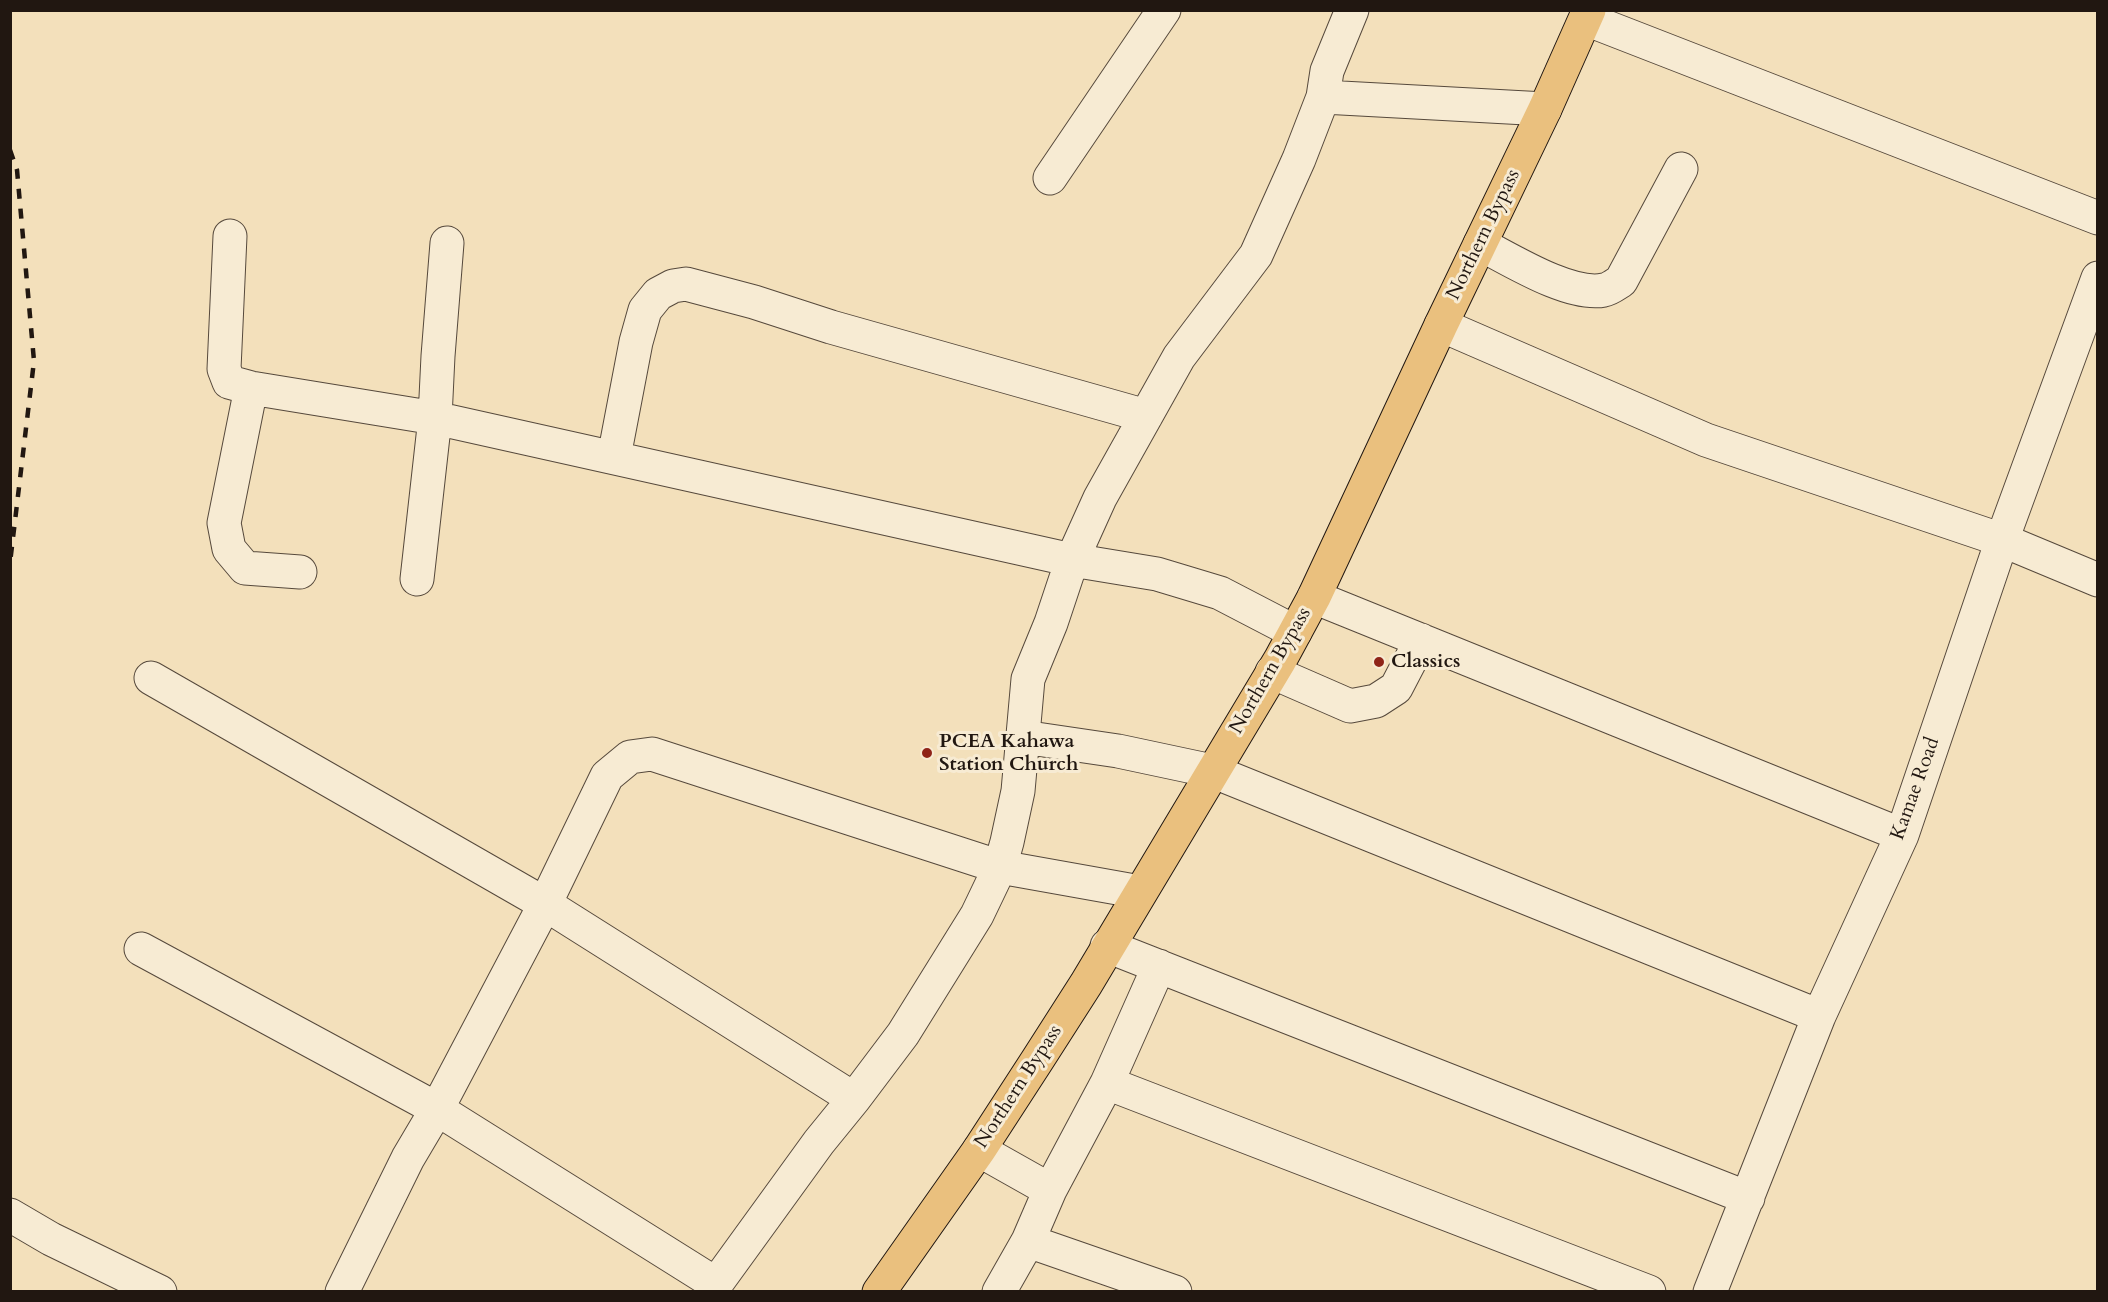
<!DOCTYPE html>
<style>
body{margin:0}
#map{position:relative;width:2108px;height:1302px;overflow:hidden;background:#f3e0bb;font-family:Cardo,serif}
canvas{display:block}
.frame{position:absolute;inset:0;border:12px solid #211711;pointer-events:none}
</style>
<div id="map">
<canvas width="2108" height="1302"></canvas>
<div class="frame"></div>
</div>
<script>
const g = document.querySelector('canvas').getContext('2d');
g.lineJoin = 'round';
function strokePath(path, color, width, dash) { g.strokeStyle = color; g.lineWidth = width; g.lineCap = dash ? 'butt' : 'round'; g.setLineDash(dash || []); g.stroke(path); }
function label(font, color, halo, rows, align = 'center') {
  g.font = font + ' Cardo,serif'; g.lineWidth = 6; g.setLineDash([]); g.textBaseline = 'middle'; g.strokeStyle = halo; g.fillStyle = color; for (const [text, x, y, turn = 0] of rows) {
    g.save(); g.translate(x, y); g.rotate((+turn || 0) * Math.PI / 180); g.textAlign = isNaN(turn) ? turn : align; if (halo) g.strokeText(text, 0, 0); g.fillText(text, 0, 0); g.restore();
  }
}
const minor = new Path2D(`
 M1586,19L2098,218
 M1323,97L1545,109
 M1050,178L1164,10
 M230,236L224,369L229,382L251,388L435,418L417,579
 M447,243L438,356L435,418L1072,560L1157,574L1220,593L1295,632
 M1480,244C1511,260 1570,297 1604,290C1610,289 1616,284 1621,281L1681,169
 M1441,325L1706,440L2002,540L2098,580
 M251,388L224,523L229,549L245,568L300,572
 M614,457L636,342L645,310L658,294L673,286L686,284L754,302L831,327L1146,416
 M1314,597L1902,835
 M1272,672L1350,706L1376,701L1396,688L1421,640
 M151,678L545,904L854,1099
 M1023,737L1118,751L1212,771L1819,1016
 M1107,946L1748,1198
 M141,949L437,1109L716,1284
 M1159,966L1107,1083L1649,1292
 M979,1150L1050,1190
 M10,1215L51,1239L160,1292
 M1028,1241L1175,1292
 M342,1292L408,1158L437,1109L545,904L607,776L630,757L652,754L1000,867L1140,892
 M712,1292L716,1284L819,1142L854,1099L903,1034L977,915L1000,867L1007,842L1018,791L1028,679L1051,623L1072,560L1100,498L1179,357L1256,255L1299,159L1323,97L1327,71L1352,10
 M999,1292L1028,1241L1050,1190L1107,1083
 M1710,1292L1819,1016L1902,835L2002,540L2098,278`);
const major = new Path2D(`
 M879,1292L979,1150L1038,1059L1086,984L1280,660L1314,597L1441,325L1545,109L1589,10`);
strokePath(minor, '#56493c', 35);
strokePath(major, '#211711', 35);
strokePath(minor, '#f7ebd3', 33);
strokePath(major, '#eac07e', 33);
strokePath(new Path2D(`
 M10,150L17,170L34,361L10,563`), '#211711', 4.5, [10, 10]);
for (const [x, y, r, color] of [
 [1379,662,6,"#8f2418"],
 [927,753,6,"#8f2418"]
]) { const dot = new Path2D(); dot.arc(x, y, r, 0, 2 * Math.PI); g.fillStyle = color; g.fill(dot); strokePath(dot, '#f7ebd3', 2); }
label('20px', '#211711', '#f7ebd3', [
 ["Northern Bypass",1484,235,-64],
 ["Northern Bypass",1271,671,-60],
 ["Kamae Road",1916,789,-70],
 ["Northern Bypass",1019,1087,-57]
]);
label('bold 20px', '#211711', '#f7ebd3', [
 ["Classics",1391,662],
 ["PCEA Kahawa",939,742],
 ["Station Church",939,765]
], 'left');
</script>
